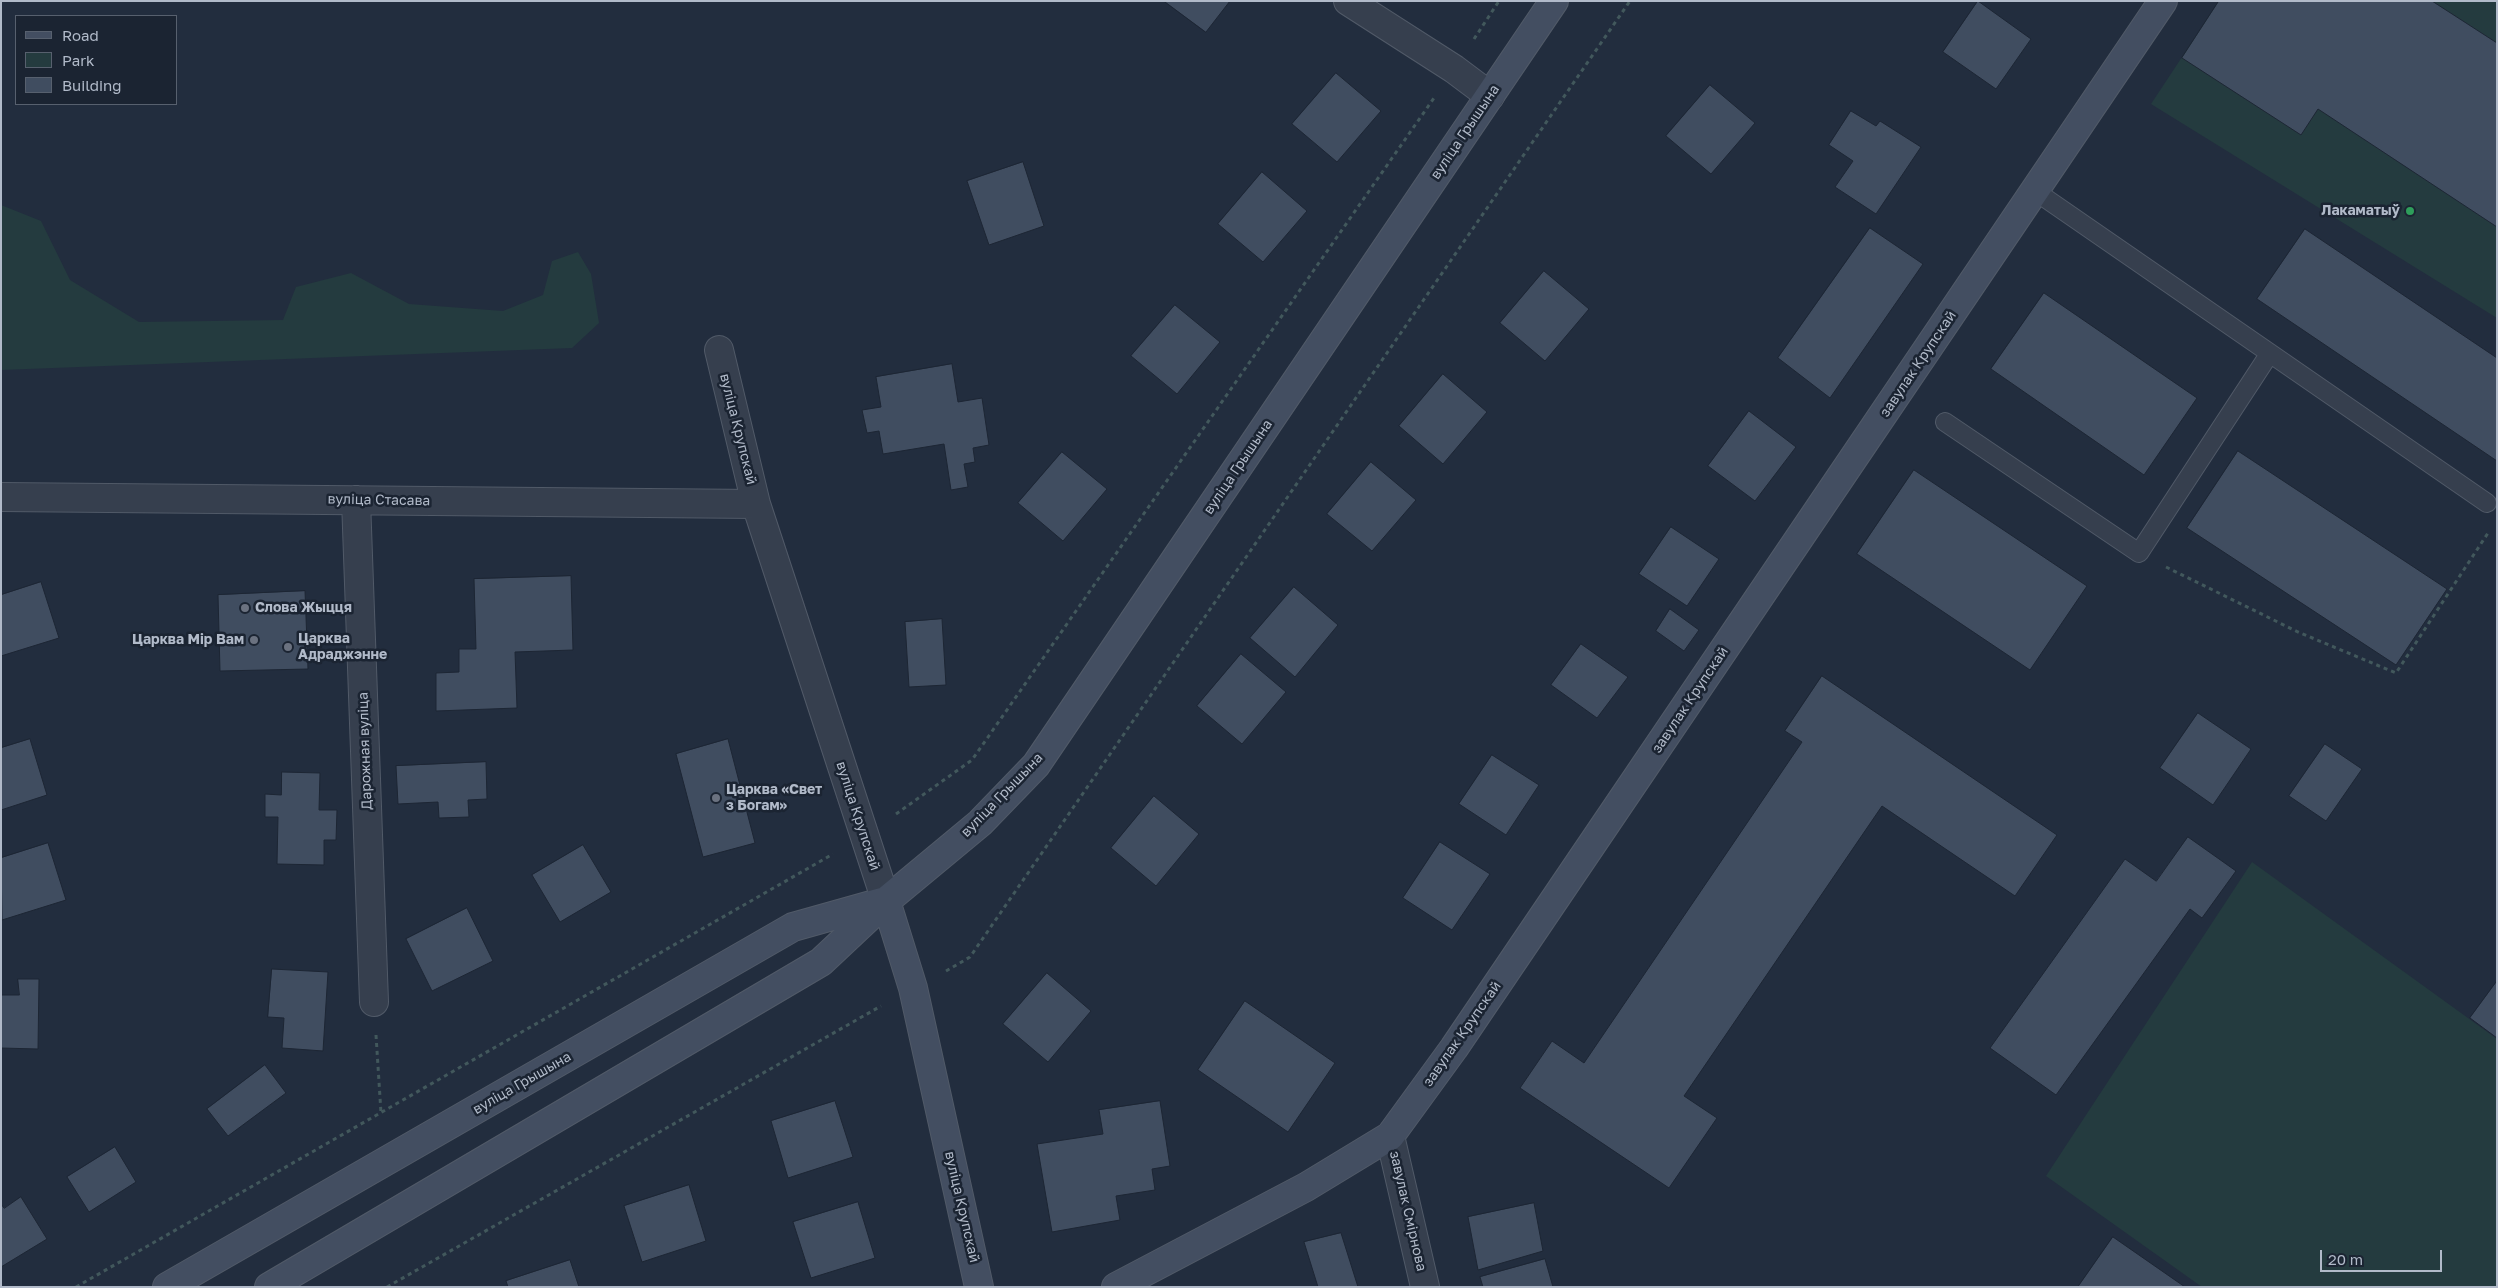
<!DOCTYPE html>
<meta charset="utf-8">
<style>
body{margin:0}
#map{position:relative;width:2498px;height:1288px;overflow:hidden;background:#222d3e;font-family:"Golos Text",sans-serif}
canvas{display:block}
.frame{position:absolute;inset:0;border:2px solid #b1bac9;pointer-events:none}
.legend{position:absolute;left:15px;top:15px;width:162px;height:90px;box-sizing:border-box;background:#1b2432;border:1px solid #57606e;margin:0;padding:6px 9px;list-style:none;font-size:15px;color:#b1bac9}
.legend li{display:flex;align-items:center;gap:10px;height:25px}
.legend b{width:25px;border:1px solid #57606e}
.scale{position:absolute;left:2320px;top:1250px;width:122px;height:22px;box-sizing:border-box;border:2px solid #b1bac9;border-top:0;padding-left:6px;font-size:15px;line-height:18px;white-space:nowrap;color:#b1bac9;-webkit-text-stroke:4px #1b2432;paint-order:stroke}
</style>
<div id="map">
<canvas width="2498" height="1288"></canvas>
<div class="frame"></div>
<ul class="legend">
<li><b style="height:6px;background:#434e61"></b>Road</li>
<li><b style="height:14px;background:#243b3f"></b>Park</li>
<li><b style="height:14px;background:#404d60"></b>Building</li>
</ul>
<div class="scale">20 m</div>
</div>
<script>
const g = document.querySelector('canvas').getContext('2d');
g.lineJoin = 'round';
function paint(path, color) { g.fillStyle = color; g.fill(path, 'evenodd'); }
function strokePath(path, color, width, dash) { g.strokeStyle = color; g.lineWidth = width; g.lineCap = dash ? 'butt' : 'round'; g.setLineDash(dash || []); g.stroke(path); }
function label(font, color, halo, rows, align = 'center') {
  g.font = font + ' "Golos Text",sans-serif'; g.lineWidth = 5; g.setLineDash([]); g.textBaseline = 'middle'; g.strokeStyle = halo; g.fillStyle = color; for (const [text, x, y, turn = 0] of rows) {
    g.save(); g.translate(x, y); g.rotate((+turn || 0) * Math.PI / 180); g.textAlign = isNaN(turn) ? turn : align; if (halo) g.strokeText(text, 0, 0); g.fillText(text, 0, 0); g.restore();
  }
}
paint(new Path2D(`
 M2219,1H2497V318L2151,104Z
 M1,205L41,221L70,280L139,322L283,320L296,287L351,273L409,304L503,311L543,295L552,261L578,252L591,274L599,323L572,348L1,370Z
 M2252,862L2497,1039V1287H2202L2046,1176Z`), '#243b3f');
const building = new Path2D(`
 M1164,1H1230L1206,32Z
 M1978,1L2031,39L1996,89L1943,52Z
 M2219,1H2432L2497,43V227L2318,109L2301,135L2182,58Z
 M1336,73L1381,111L1337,162L1292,124Z
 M1710,85L1755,123L1711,174L1666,136Z
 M1851,111L1876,126L1880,121L1921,147L1876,214L1835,187L1853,161L1829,145Z
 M1023,162L1044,226L989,245L967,181Z
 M1262,172L1307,211L1263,262L1218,224Z
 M1870,228L1923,264L1830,398L1778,358Z
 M2305,229L2497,358V461L2257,299Z
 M1544,271L1589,309L1545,361L1500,323Z
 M2044,293L2197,398L2144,475L1991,369Z
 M1175,305L1220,342L1177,394L1131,356Z
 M952,364L958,402L982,398L989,445L973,448L975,462L964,464L968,487L951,490L944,444L883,454L879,431L867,433L862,410L881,407L876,377Z
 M1443,374L1487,412L1443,464L1399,426Z
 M1749,411L1796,447L1755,501L1708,466Z
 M2238,451L2447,589L2396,665L2187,528Z
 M1062,452L1107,489L1063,541L1018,503Z
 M1371,462L1416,500L1372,551L1327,514Z
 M1914,470L2087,586L2030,670L1857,554Z
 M1671,527L1719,559L1687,606L1639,574Z
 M571,576L573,650L515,652L517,708L436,711V673L459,672V649H476L474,579Z
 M41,582L59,638L1,656V595Z
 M1294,587L1338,625L1295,677L1250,638Z
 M305,591L308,669L220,671L218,595Z
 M1670,609L1699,630L1684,651L1656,631Z
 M942,619L946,685L909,687L905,622Z
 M1581,644L1628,677L1597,718L1551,685Z
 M1241,654L1286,692L1242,744L1197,706Z
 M1822,676L2057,835L2015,896L1882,806L1684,1096L1717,1118L1669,1188L1520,1088L1552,1041L1584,1063L1802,742L1785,731Z
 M2198,713L2251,749L2213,805L2160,768Z
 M30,739L47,795L1,810V748Z
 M728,739L755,843L703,857L676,754Z
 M2325,744L2362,769L2326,821L2289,796Z
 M1492,755L1539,785L1506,835L1459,804Z
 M486,762L487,799L468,800L469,817L439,818L438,802L398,804L396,766Z
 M282,772L320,773L319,810H337L336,840H324V865L277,864L278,817H265V794L281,795Z
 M1154,796L1199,834L1156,886L1111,848Z
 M2188,837L2236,871L2202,918L2190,909L2056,1095L1990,1048L2125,859L2156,881Z
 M1440,842L1490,874L1452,930L1403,898Z
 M48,843L66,900L2,920L1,858Z
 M583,845L611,892L560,922L532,875Z
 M467,908L493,961L432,991L406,939Z
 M272,969L328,972L323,1051L282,1048L284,1018L268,1017Z
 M1047,973L1091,1011L1048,1062L1003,1024Z
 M18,979H39L38,1049L1,1048V995H19Z
 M2497,981V1038L2470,1018Z
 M1245,1001L1335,1063L1288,1132L1198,1070Z
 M265,1065L286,1093L228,1136L207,1109Z
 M835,1101L853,1157L788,1178L771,1121Z
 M1160,1101L1170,1166L1152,1169L1155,1190L1116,1196L1120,1220L1052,1232L1037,1144L1103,1134L1099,1110Z
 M115,1147L136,1182L89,1212L67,1177Z
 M689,1185L706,1241L642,1262L624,1206Z
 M21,1197L47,1239L1,1267V1204L4,1208Z
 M858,1202L875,1258L811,1278L793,1222Z
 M1534,1203L1543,1251L1478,1270L1468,1217Z
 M1341,1233L1358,1287H1318L1304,1242Z
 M2113,1237L2185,1287H2078Z
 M1545,1259L1553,1287H1483L1480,1277Z
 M570,1260L579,1287H508L506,1281Z`);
paint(building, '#404d60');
strokePath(building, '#1d2634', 1);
const service = new Path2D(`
 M2035,191L2487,503
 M1945,422L2139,553L2270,353`);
const minor = new Path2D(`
 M1348,1L1454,69L1490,96
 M719,350L756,504L886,901
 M1,497L756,504
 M356,500L374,1002
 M1390,1136L1425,1287`);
const secondary = new Path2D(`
 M886,901L913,988L979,1287
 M167,1287L793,927L882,902
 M269,1287L821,962L886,901L980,823L1036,765L1554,1
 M1116,1287L1306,1187L1390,1136L1454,1048L2163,1`);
strokePath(service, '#515a68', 20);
strokePath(minor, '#515a68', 30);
strokePath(secondary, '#515a68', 30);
strokePath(new Path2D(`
 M1474,39L1499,1
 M2166,567L2298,632L2396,673L2488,533
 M896,814L972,760L1434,98
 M946,971L970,957L1630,1
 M376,1035L381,1113
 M76,1287L833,854
 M387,1287L881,1006`), '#42585c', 3, [4, 4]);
strokePath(service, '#363f4e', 18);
strokePath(minor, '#363f4e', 28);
strokePath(secondary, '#434e61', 28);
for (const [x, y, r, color] of [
 [2410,211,5,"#2e9e5b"],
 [245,608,5,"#6b7280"],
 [254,640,5,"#6b7280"],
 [288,647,5,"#6b7280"],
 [716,798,5,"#6b7280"]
]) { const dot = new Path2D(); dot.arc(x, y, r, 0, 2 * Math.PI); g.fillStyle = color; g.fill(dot); strokePath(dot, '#1b2432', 2); }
label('14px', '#b1bac9', '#1b2432', [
 ["вуліца Грышына",1465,132,-56],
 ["завулак Крупскай",1918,364,-56],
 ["вуліца Крупскай",738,429,76],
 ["вуліца Грышына",1238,467,-56],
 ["вуліца Стасава",379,500,1],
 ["завулак Крупскай",1690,700,-56],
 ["Дарожная вуліца",365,751,-92],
 ["вуліца Грышына",1002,795,-46],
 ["вуліца Крупскай",858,816,72],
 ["завулак Крупскай",1462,1034,-55],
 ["вуліца Грышына",522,1083,-30],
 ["вуліца Крупскай",962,1207,77],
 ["завулак Смірнова",1408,1211,77]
]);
label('bold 14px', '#b1bac9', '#1b2432', [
 ["Лакаматыў",2400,211,"right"],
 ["Слова Жыцця",255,608],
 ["Царква",298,639],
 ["Адраджэнне",298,655],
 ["Царква Мір Вам",244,640,"right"],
 ["Царква «Свет",726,790],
 ["з Богам»",726,806]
], 'left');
</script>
